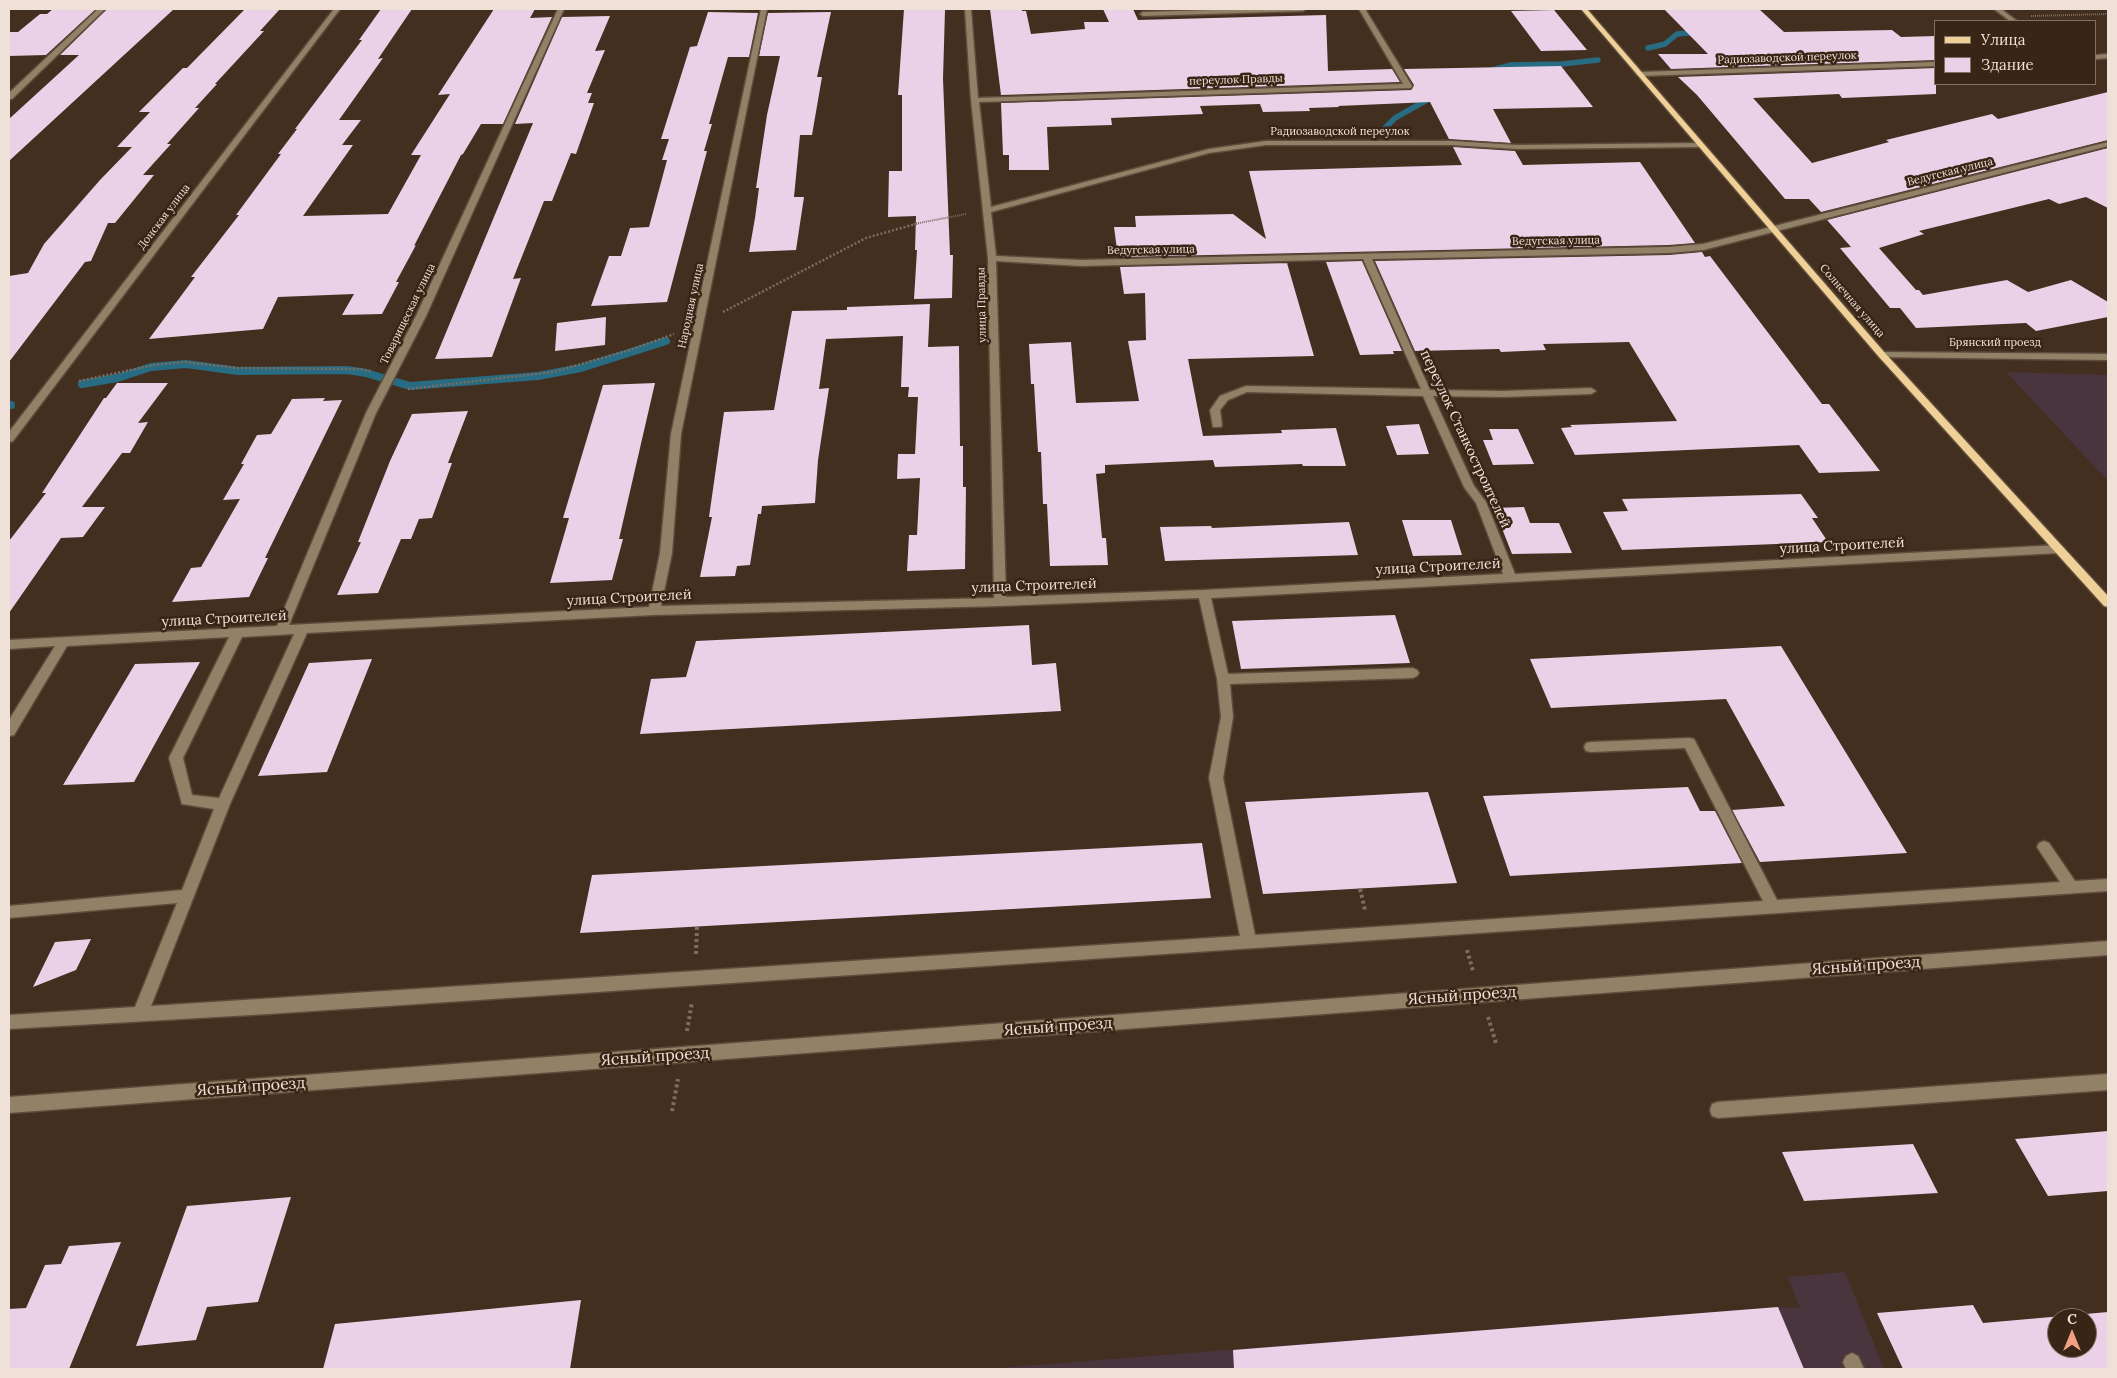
<!DOCTYPE html>
<meta charset="utf-8">
<style>
body{margin:0}
#map{position:relative;width:2117px;height:1378px;overflow:hidden;background:#432f1f;font-family:Lora,serif}
canvas{display:block}
.frame{position:absolute;inset:0;border:10px solid #efe1d7;pointer-events:none}
.legend{position:absolute;left:1934px;top:20px;width:162px;height:65px;box-sizing:border-box;background:#382515;border:1px solid #817063;margin:0;padding:6px 9px;list-style:none;font-size:15px;color:#efe1d7}
.legend li{display:flex;align-items:center;gap:10px;height:25px}
.legend b{width:25px;border:1px solid #817063}
.north{position:absolute;left:2047px;top:1308px;width:50px;height:50px;box-sizing:border-box;background:#382515;border:1px solid #817063;border-radius:50%;rotate:0deg;font-size:14px;font-weight:700;line-height:20px;text-align:center;color:#efe1d7}
.north::after{content:'';display:block;margin:auto;width:18px;height:22px;background:#f39f84;clip-path:polygon(50% 0,100% 100%,50% 72%,0 100%)}
</style>
<div id="map">
<canvas width="2117" height="1378"></canvas>
<div class="frame"></div>
<ul class="legend">
<li><b style="height:6px;background:#efd096"></b>Улица</li>
<li><b style="height:14px;background:#ead1e7"></b>Здание</li>
</ul>
<div class="north">С</div>
</div>
<script>
const g = document.querySelector('canvas').getContext('2d');
g.lineJoin = 'round';
function paint(path, color) { g.fillStyle = color; g.fill(path, 'evenodd'); }
function strokePath(path, color, width, dash) { g.strokeStyle = color; g.lineWidth = width; g.lineCap = dash ? 'butt' : 'round'; g.setLineDash(dash || []); g.stroke(path); }
function label(font, color, halo, rows, align = 'center') {
  g.font = font + ' Lora,serif'; g.lineWidth = 5; g.setLineDash([]); g.textBaseline = 'middle'; g.strokeStyle = halo; g.fillStyle = color; for (const [text, x, y, turn = 0] of rows) {
    g.save(); g.translate(x, y); g.rotate((+turn || 0) * Math.PI / 180); g.textAlign = isNaN(turn) ? turn : align; if (halo) g.strokeText(text, 0, 0); g.fillText(text, 0, 0); g.restore();
  }
}
paint(new Path2D(`
 M2006,372L2108,375V481Z
 M1845,1272L1884,1369H985L1778,1307L1800,1308L1788,1277Z`), '#48353e');
strokePath(new Path2D(`
 M1648,48L1665,44L1677,34L1699,32
 M1481,73L1511,65L1562,64L1598,60
 M1382,131L1395,118L1434,96`), '#276c83', 5.5);
strokePath(new Path2D(`
 M82,384L117,378L151,367L186,364L238,371L347,370L366,373L410,386L538,376L581,368L666,341
 M9,405H11`), '#276c83', 8);
paint(new Path2D(`
 M53,9H96L46,55L9,56V32H18L40,14H47Z
 M107,9H174L9,161V119L79,55H60Z
 M245,9H280L260,31H264L215,84H217L195,108H199L167,144H171L143,175H154L115,223H108L91,261L85,262L9,362V276L28,273L44,244L100,180L132,147H117L150,112H139L183,68H187Z
 M381,9H412L378,59L383,58L339,120H361L342,145H353L303,216L388,214L421,155H411L450,94L438,95L494,9H535L530,18L552,17L503,124H481L463,154L461,155L414,246L416,245L396,282H399L382,314L342,315L354,294L278,297L263,329L149,339L195,277H191L239,215H236L281,154H278L297,129H295L362,40H359Z
 M904,9L945,10L943,79L950,255H953L952,298L914,299L917,250H915L916,216L888,217L889,171H902V95H898Z
 M990,9H1022V11H1026L1031,34L1085,29L1084,22H1109L1103,9H1133L1138,20L1326,15L1328,71L1392,69L1400,82L1001,95Z
 M1664,9H1759L1784,32L1892,30L1901,37L1936,36V60L1671,69L1658,54H1708Z
 M1554,10L1587,50L1541,51L1511,11Z
 M708,12L758,13L749,57H728L709,124H712L704,151H707L667,302L591,306L609,256H621L630,228L649,227L667,160H662L669,139H661L690,47L697,46Z
 M831,12L817,77H822L812,135H800L794,197H804L796,250L749,252L755,218L759,188H756L767,115L780,56H759L768,13Z
 M610,16L595,51L605,50L587,93H592L588,103H594L576,154L571,153L552,201H544L513,279L521,278L492,357L435,359L533,123L515,124L562,17Z
 M1561,66L1593,107L1493,109L1511,143L1449,139L1430,102L1338,106L1339,107L1309,108L1310,111L1263,112L1260,104L1200,106L1203,114L1111,118L1112,125L1047,127L1049,170H1009V155H1003L1001,103L1411,90L1414,85L1404,69Z
 M1936,68V94L1842,98L1839,94L1753,98L1812,163L1889,142L1886,140L1992,114L1998,119L2108,92V140L1821,212L1809,199H1785L1697,95L1678,77Z
 M1453,147L1515,151L1523,165L1640,162L1695,243L1669,245L1118,257L1114,227H1136L1135,216L1233,214L1266,239L1249,171L1462,165Z
 M2108,148V208L2086,197L2059,204L2049,199L1919,231L1924,234L1879,248L1916,290H1919L1923,295L2007,280L2028,292L2071,280L2108,302V317L2036,331L2026,323L1916,328L1900,308H1890L1840,248L1851,247L1827,220Z
 M1702,252L1705,257L1710,256L1822,404H1829L1880,471L1819,473L1799,445L1575,455L1561,428L1572,427L1570,425L1677,421L1629,342L1543,344L1546,350L1501,352L1499,349L1415,351L1375,261L1669,255Z
 M1362,261L1402,351H1393L1394,354L1360,355L1326,262Z
 M1287,263L1314,356L1188,359L1203,436L1282,433L1281,430L1336,428L1346,466H1303L1302,464L1215,467L1213,460L1105,465V473L1096,474L1102,538H1106L1108,565L1050,566L1047,504H1043L1041,452H1038L1034,384H1031L1029,344L1071,342L1076,403L1139,401L1128,341L1146,340L1145,293L1124,294L1120,267L1289,263Z
 M930,304L928,347L959,346L960,446H963V487H966L965,569L907,571L909,535H917L920,478L897,479L898,454H915L918,397H908L909,387H901L903,336L826,339L819,389L829,388L818,460L815,503L762,506L761,514H758L750,565L737,566L735,576L700,577L712,517H709L724,412L774,410L792,311L847,310V307Z
 M606,317L605,345L555,351L557,323Z
 M117,383H168L138,423L148,422L130,453H122L82,507H105L83,537L61,538L9,613V541L46,493H42L104,398H106Z
 M655,383L619,539H623L612,580L550,583L569,518H563L603,385Z
 M325,398L323,401L342,400L265,558H268L249,597L172,602L191,568L201,567L240,499L223,500L244,464H241L257,435L271,434L292,399Z
 M468,411L448,463H452L432,518L419,519L411,539H401L378,593L337,595L361,542H358L390,461L412,414Z
 M1419,424L1429,454L1397,455L1386,426Z
 M1489,429H1518L1534,464L1493,465L1483,440H1493Z
 M1801,494L1818,518H1812L1828,542L1622,550L1603,512L1628,511L1622,499Z
 M1524,507L1530,523H1559L1572,553L1512,554L1494,508Z
 M1402,520H1451L1462,555L1413,556Z
 M1349,522L1358,555L1165,561L1160,527L1211,526L1212,528Z
 M1395,615L1410,663L1241,669L1232,621Z
 M1029,625L1032,665L1056,663L1061,711L640,734L651,679L686,677L696,641Z
 M1781,646L1907,853L1760,862L1732,810L1785,806L1726,699L1551,708L1530,659Z
 M372,659L327,772L258,776L309,663Z
 M200,662L134,782L63,785L135,664Z
 M1688,787L1700,811H1715L1742,863L1510,876L1483,796Z
 M1428,792L1457,883L1263,894L1245,802Z
 M1202,843L1211,898L580,933L592,875Z
 M91,939L76,970L33,987L55,942Z
 M2108,1131V1191L2048,1196L2015,1139Z
 M1913,1144L1938,1193L1804,1201L1782,1152Z
 M291,1197L258,1302L207,1307L196,1340L136,1346L187,1206Z
 M121,1242L69,1369H9V1309L26,1308L45,1265L61,1264L69,1246Z
 M581,1300L570,1369H323L335,1324Z
 M1973,1305L1983,1323L2108,1312V1369H1903L1877,1313ZM2057,1318H2087V1348H2057Z
 M1778,1307L1804,1369H1234L1233,1350Z`), '#ead1e7');
const minor = new Path2D(`
 M98,9H105L12,99H9V93Z
 M334,9H340L13,441L9,442V432Z
 M558,9H564L426,316L376,413L289,625L649,607L660,553L671,434L761,9H767L681,434L672,553L661,606L994,598L988,258L971,100L965,9H971L978,98L1403,84L1359,9H1365L1412,86L1411,88L979,102L991,207L1209,149L1266,141H1451L1517,145L1701,143L1705,145L1701,147L1517,149L1451,145H1266L1209,153L991,212L996,256L1081,260L1669,247L1703,244L2108,142V146L1703,250L1669,253L1372,259L1430,390L1503,391L1591,388L1596,391L1591,394L1503,397L1433,396L1474,486L1486,502L1515,574L2059,545L2065,549L2059,553L1211,598L1228,674L1413,668L1417,670L1419,673L1417,676L1413,678L1230,684L1233,717L1223,778L1255,935L1763,901L1685,748L1591,752L1586,751L1584,747L1586,743L1591,742L1689,738L1694,739L1777,900L2060,882L2037,847L2039,843L2044,841L2049,843L2075,881L2108,879V891L268,1014L9,1029V1015L135,1007L177,903L9,918V906L182,890L214,809L182,804L169,758L229,637L67,646L14,735L9,736V720L55,646L9,649V640L277,626L366,413L416,316ZM1363,259L1421,389L1246,386L1220,396L1210,410L1213,427H1221L1222,425L1220,410L1228,400L1247,392L1423,396L1464,487L1476,503L1503,574L1204,590L1006,597L996,261L1081,266ZM1199,598L1217,679L1221,717L1209,778L1240,936L151,1006L230,804L307,633L654,615L1000,606ZM294,634L219,798L192,795L183,758L242,637Z
 M1248,9H1306L1303,11L1143,16L1140,14L1143,12Z
 M1994,9H2001L2017,21H2010Z
 M2108,54V58L2096,59V55Z
 M1936,62V66L1640,76L1636,74L1640,72Z
 M1882,352L2108,354V360L1879,357V353Z
 M2108,941V955L9,1113V1097Z
 M2108,1074V1090L1718,1118L1712,1116L1710,1110L1712,1104L1718,1102Z
 M1852,1353L1858,1356L1864,1369H1846L1843,1362L1846,1356Z`);
const major = new Path2D(`
 M1581,9H1587L1885,353L2108,596V607L2104,606L1879,357Z`);
strokePath(minor, '#5f4b3c', 3);
strokePath(major, '#5f4b3c', 3);
strokePath(new Path2D(`
 M2031,16L2108,14
 M914,224L966,214`), '#7e6c5e', 2, [1, 1]);
strokePath(new Path2D(`
 M723,312L866,238L919,223
 M79,381L154,365L184,362L238,368L359,369L371,371
 M408,389L553,372L630,350L674,334`), '#7e6c5e', 2.5, [2, 2]);
strokePath(new Path2D(`
 M1360,888V890`), '#7e6c5e', 3, [2.5, 2.5]);
strokePath(new Path2D(`
 M1360,889L1365,910
 M1467,950L1473,971
 M696,954L697,927
 M1488,1017L1496,1043
 M687,1031L692,1002
 M672,1111L678,1079`), '#7e6c5e', 4, [3, 3]);
paint(minor, '#918267');
paint(major, '#efd096');
label('11px', '#efe1d7', '#382515', [
 ["Радиозаводской переулок",1787,58,-2],
 ["переулок Правды",1236,80,-2],
 ["Радиозаводской переулок",1340,132],
 ["Ведугская улица",1950,172,-14],
 ["Донская улица",164,217,-53],
 ["Ведугская улица",1556,241,-1],
 ["Ведугская улица",1151,250,-1],
 ["Солнечная улица",1852,301,49],
 ["улица Правды",982,305,-91],
 ["Народная улица",691,306,-78],
 ["Товарищеская улица",408,314,-64],
 ["Брянский проезд",1995,343]
]);
label('14px', '#efe1d7', '#382515', [
 ["переулок Станкостроителей",1465,439,65],
 ["улица Строителей",1842,546,-3],
 ["улица Строителей",1438,567,-3],
 ["улица Строителей",1034,586,-2],
 ["улица Строителей",629,598,-3],
 ["улица Строителей",224,619,-3]
]);
label('16px', '#efe1d7', '#382515', [
 ["Ясный проезд",1866,966,-4],
 ["Ясный проезд",1462,996,-4],
 ["Ясный проезд",1058,1027,-4],
 ["Ясный проезд",655,1057,-4],
 ["Ясный проезд",251,1087,-4]
]);
</script>
